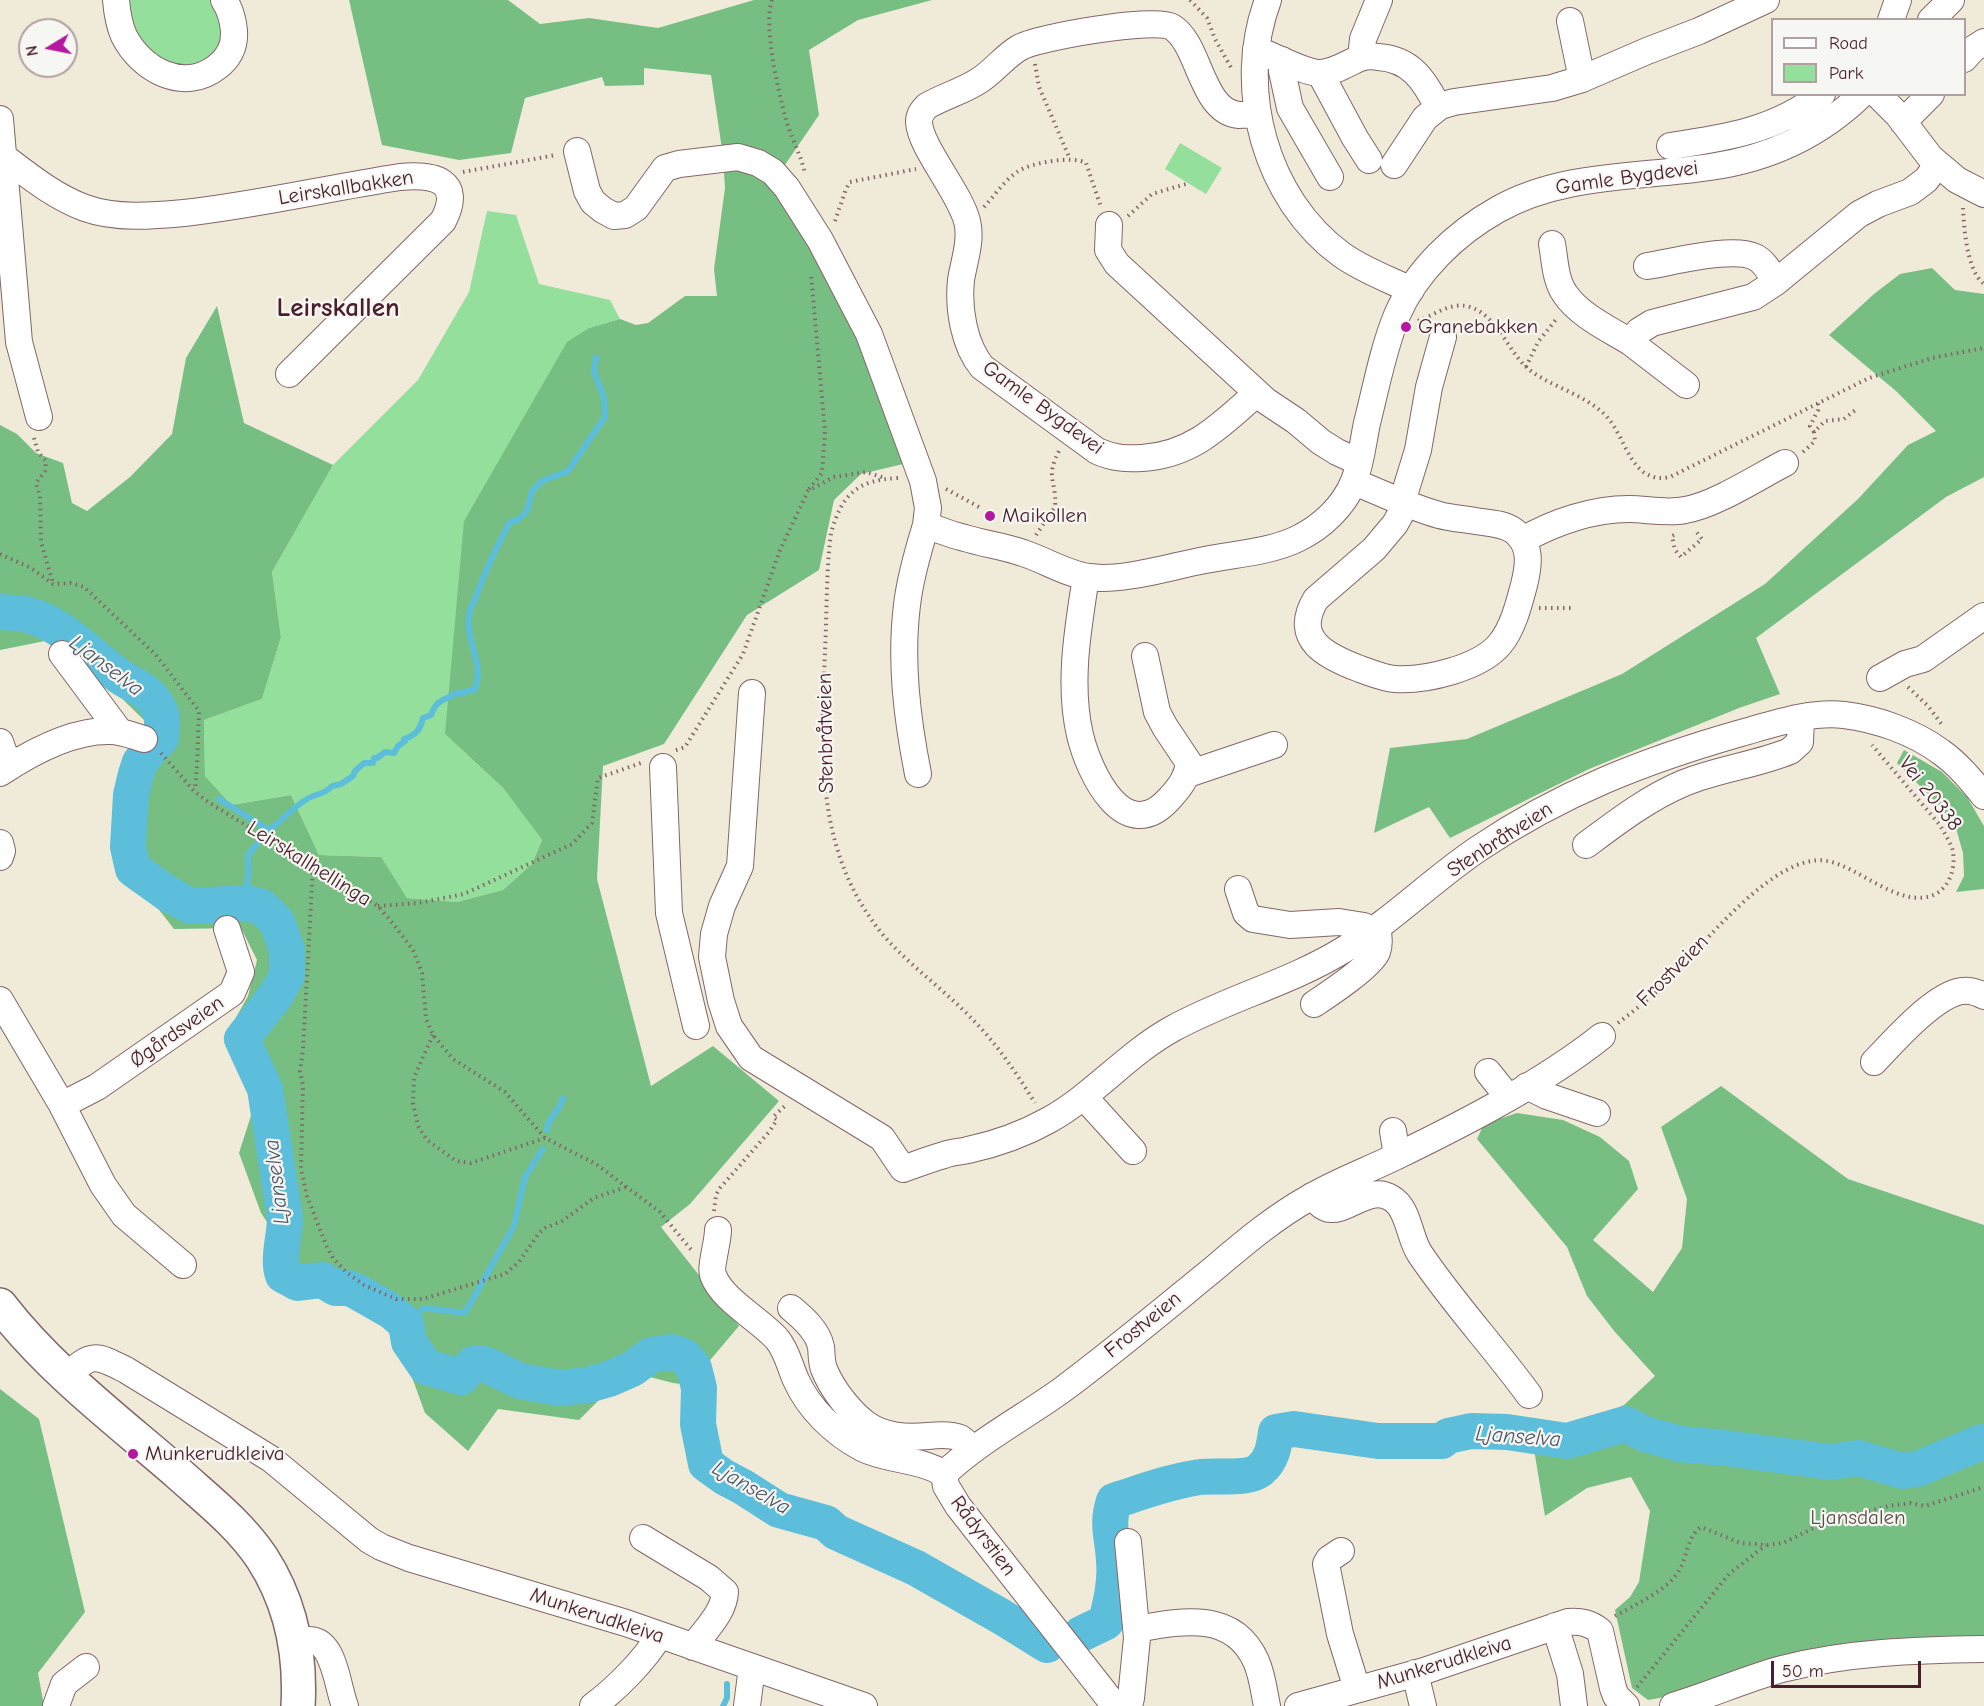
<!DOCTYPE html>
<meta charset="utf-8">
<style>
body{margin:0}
#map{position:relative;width:1984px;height:1706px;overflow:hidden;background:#f0ebd9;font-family:"Comic Neue",sans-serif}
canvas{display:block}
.legend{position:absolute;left:1771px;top:18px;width:195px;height:78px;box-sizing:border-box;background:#f6f6f2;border:2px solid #b1a0a2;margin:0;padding:8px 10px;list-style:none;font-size:18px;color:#4a1f2b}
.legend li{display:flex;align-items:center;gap:12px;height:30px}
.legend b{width:30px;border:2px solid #b1a0a2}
.north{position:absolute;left:18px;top:18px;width:60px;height:60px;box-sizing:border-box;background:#f6f6f2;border:2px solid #b1a0a2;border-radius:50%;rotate:260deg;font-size:16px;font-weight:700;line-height:24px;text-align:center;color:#4a1f2b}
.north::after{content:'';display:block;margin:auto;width:21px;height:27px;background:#b5179e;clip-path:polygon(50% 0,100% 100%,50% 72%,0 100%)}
.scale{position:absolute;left:1771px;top:1661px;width:150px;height:27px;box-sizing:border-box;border:3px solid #4a1f2b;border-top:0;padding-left:8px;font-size:18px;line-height:21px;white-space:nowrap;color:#4a1f2b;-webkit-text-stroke:4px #f6f6f2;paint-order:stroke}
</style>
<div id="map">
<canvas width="1984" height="1706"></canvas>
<ul class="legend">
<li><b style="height:8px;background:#fff"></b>Road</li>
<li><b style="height:16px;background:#94df9b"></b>Park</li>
</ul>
<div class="north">N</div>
<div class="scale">50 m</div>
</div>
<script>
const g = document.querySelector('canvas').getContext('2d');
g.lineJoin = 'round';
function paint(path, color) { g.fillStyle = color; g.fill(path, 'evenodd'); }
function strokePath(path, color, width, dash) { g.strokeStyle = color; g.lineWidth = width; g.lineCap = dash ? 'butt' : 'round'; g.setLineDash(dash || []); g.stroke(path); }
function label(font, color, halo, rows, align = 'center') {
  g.font = font + ' "Comic Neue",sans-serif'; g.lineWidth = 4.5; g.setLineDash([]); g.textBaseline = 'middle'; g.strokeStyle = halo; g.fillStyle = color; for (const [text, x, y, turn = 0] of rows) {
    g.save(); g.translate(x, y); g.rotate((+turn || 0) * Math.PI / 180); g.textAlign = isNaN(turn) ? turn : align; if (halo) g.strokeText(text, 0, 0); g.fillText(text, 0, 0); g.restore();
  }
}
paint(new Path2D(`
 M126,0H214L225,19L219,53L193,72L160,64L134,37Z
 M1180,143L1222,168L1206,194L1165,169Z
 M487,211L516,215L539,284L610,300L620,319L589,328L445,734L503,788L542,840L532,864L503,890L457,902L407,898L380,857L319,855L291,795L230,805L205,776L204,720L262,699L281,637L272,572L333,465L418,380L469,292Z`), '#94df9b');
paint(new Path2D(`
 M349,0H508L540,24L589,18L658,28L754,0H932L858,20L809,50L819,115L778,175L867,328L903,464L861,474L834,500L819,570L747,615L664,744L603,766L597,879L651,1086L713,1046L779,1101L690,1204L661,1227L739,1326L689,1385L673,1383L642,1375L613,1386L579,1420L498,1409L468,1451L425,1413L392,1322L295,1264L261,1213L239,1153L256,1100L229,1030L248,996L257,960L241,928L174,929L124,865L149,725L60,638L0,650V425L17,434L36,453L63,463L72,503L87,511L130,477L172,434L186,358L217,306L244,423L333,465L272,572L281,637L262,699L204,720L205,776L231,805L291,795L319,855L381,857L407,898L457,902L503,890L532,864L542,840L503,788L445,734L464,521L567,342L589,328L620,319L636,325L648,323L685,296H717L714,269L725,188L723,156L711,75L644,68V85L605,86L602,77L525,98L511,153L459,160L382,145Z
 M1932,268L1955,290L1984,294V477L1946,497L1756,638L1780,694L1739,708L1589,769L1450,838L1429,807L1374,833L1390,748L1467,739L1622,674L1765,584L1858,499L1908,445L1936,431L1896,391L1829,335L1874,294L1900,274Z
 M1904,750L1942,772L1967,797L1984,826V889L1956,892L1964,876L1963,853L1955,825L1935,801L1897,763Z
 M1721,1086L1848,1179L1984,1225V1638L1648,1700L1632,1688L1615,1610L1630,1597L1639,1582L1650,1511L1631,1477L1587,1488L1545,1516L1532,1437V1423L1564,1427L1591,1420L1624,1405L1655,1376L1615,1332L1587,1296L1567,1247L1477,1139L1484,1124L1517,1113L1563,1120L1600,1137L1629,1161L1638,1189L1593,1240L1653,1292L1682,1248L1687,1199L1661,1127Z
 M0,1389L39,1419L85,1612L38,1673L44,1706H0Z`), '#77be83');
strokePath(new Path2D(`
 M219,799L269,830C282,821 293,807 307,799C315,794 326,794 332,786L341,784L353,776L355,771L364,763H373L374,758H377L385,752L394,753L398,746L405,741L404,739C416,735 420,730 423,718L431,715C437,698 445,701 458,692L461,694L467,691H474C486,665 465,642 469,615C470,608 475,600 477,594C486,569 497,546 510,522L518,520L527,511L532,491L542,481L568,471L605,417L604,397L594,372L596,357
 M240,902C249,887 249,872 248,855L257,844
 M547,1130C548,1116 560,1112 563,1098
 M406,1324L424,1308L465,1313L514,1226L525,1177L543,1149
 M723,1706L727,1698V1684`), '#5cbeda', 6);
strokePath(new Path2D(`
 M0,612C9,613 19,612 28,615C63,624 90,655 119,676C137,688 149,689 160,711C164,718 161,730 161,738L140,762L136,774L131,795L128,847L133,869L168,894L191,906L246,903L262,907L277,922L287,950V975L276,995L242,1039L265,1089L285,1218C285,1235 277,1260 283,1275L298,1283L322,1280L336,1288H348L356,1291L391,1311L406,1324L409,1342L426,1367L461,1377L473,1364H485L520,1381L560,1388L588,1385L609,1379L632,1369L651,1355L672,1352L685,1357L694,1368L699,1388L698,1424L706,1464L724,1477L743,1487L779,1510L826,1523L836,1532L916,1568L1002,1617L1047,1645
 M1081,1634L1106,1622C1111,1602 1116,1581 1114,1561C1113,1537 1106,1525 1114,1501C1142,1492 1171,1481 1200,1477C1216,1475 1248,1480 1260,1470C1272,1460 1274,1447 1276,1432L1294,1429L1378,1441H1442L1448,1436L1471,1431L1507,1432L1567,1441L1625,1424L1645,1434L1680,1444L1725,1448L1830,1462L1858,1458L1903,1471L1920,1468L1979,1443L1984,1442`), '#5cbeda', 36);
const minor = new Path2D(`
 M116,0C117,12 119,25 124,36C141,70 184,93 217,67C229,58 235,46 234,31C233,20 230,9 224,0
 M1268,0C1235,88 1265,199 1342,255C1363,270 1388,279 1411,290
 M1891,20L1898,0
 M1931,20L1951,0
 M1256,49C1271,55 1307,74 1321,73C1335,72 1348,63 1360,58C1366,56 1372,56 1378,57C1411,59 1424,80 1438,107
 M1361,58L1363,39L1379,0
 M1964,59L1973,49L1984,42
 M1282,60V71L1290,108L1330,177
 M1320,73L1355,138L1369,160
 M1582,79L1647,51L1699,31L1766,0
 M0,119L19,342L39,417
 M1903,122L1931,94
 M1670,146C1726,138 1777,130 1822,94
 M577,151L587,191L593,202L603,210L614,216L625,215L636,208L665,168L679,164L738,157L758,163L773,172L787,188L820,240L869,334L923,481L928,508L926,525
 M4,157C29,176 55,197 85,208C116,219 152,216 184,213C257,205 328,188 400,177C434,174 464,180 443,221L289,374
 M1938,164L1957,180L1984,194
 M1394,165L1425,118L1440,106L1454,102L1552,88L1582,79L1570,21
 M1109,225L1108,250L1117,264L1266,401L1296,421L1321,442L1337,452L1359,462
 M1552,244C1555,260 1555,280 1565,294C1579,315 1609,329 1630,342L1639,331L1652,323L1753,297L1776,282L1859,214L1878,204L1910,192L1926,180L1938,164L1930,157L1898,115L1877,94
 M1647,266C1673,262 1733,246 1755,257C1764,261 1771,274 1776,282
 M1630,342L1686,385
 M1257,393C1222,424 1193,455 1142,458C1125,459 1113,458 1097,451L982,367C964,345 958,309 961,280C964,261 972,240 967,221C959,191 920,147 919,122C919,115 922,111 927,106C944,96 964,91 980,80C994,71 1005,56 1019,48C1037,37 1156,17 1172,27C1200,44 1201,112 1239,115C1245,115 1251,114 1257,113
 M1354,482C1382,493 1410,507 1439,515C1450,518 1463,519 1475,521C1488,523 1503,523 1514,531C1532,545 1529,565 1524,585C1519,604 1513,628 1500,644C1480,668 1426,681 1395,679C1383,678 1372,673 1360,669C1328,657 1291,640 1316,599L1374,549L1395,524L1400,515L1402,502L1418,450L1429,387L1443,337
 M1523,540C1554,522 1593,509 1629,509C1647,509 1667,514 1685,510C1715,505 1756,478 1785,463
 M1086,577C1078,628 1068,684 1080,735C1089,773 1125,849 1170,798C1180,787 1187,778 1189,763L1165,727L1157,712L1145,656
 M62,654L120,732
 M1880,678L1905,664L1923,659L1984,616
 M752,693L740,866L722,906L714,934L712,957L721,1001L729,1026L751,1058L882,1138L903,1169C917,1164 930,1159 944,1155C952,1152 960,1152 968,1150C996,1144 1024,1134 1049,1120C1094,1095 1127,1054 1172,1029C1228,998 1290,983 1345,949C1393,920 1432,880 1478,849C1561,793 1646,760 1741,733C1773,724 1811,711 1844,715C1877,719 1914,732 1941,752C1958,764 1971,780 1984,796
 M0,742L9,767
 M663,767L669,913L696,1026
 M0,773C30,753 70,731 108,731C120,730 133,736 144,739
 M918,774C907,718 900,661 907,605C910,578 918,551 926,525C939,530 952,535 965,538C984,544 1004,546 1023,553C1045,560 1066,574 1089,577C1122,582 1172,566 1205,560C1235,554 1270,552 1297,539C1322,527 1344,506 1354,481C1361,463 1363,442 1367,423C1376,388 1383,349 1397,315C1416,271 1456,233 1497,210C1562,173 1638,178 1710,167C1767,159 1820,135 1862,94
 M1188,774L1274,745
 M0,843L2,851L0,857
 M1586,845C1617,822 1648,798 1684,783C1718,769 1756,765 1790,751L1800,742L1801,719
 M1238,889L1246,913L1253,919L1290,925L1339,922L1364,926L1372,932
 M0,1000L62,1105L103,1185L124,1215L183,1265
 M1314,1004C1329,994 1370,967 1377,952C1380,944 1379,936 1377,928
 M1874,1062C1893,1042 1930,1000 1957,992C1967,989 1975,991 1984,996
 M1488,1072L1508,1097
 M1527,1086L1547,1096L1597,1113
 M1084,1097L1133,1151
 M62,1105L97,1087L232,993L241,972L227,929
 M1393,1131L1397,1156
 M1312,1196C1316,1200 1320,1206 1326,1208C1345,1215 1368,1184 1391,1198C1409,1208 1409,1238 1420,1254C1453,1303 1494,1347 1529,1395
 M718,1230C718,1242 710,1267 713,1275C722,1300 759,1319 777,1339C787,1351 790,1367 796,1380C809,1409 834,1433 862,1448C888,1461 919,1458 944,1474L946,1486L958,1506L1115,1706
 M791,1308C802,1317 818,1331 821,1347C822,1355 821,1361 824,1369C832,1389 849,1411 866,1424C885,1437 906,1438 928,1436C937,1435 951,1434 960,1438C965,1441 969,1446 973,1450
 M67,1376C92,1352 96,1355 126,1370L271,1459L369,1540L381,1547L409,1558L626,1623L864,1706
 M944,1474C979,1441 1023,1418 1062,1390C1113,1352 1162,1311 1211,1271C1242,1245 1273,1218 1309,1198C1336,1182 1366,1171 1395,1157C1463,1124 1543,1083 1602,1036
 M643,1538L709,1578L725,1592C724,1613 705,1630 693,1647
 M1128,1542L1137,1638L1131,1698L1129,1706
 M1341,1551L1329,1559L1326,1564L1340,1634L1357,1689
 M1555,1626L1570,1674L1574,1706
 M1137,1629C1181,1621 1233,1610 1256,1661C1262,1674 1264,1691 1267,1706
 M295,1640C301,1640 309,1639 315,1641C335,1647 338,1689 345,1706
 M1415,1673L1423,1706
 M56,1706L64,1684L86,1667
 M593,1706C616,1689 645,1660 659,1636
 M747,1706L752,1667
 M1298,1706L1424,1671L1568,1622C1581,1621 1590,1623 1600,1631L1613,1688L1616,1696L1626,1706
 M1673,1706C1710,1695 1745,1679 1782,1669C1848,1652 1916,1650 1984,1649`);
const major = new Path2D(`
 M0,1305C50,1370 118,1421 179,1474C208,1500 240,1525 262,1558C291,1603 301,1654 298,1706`);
strokePath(minor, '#846668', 28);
strokePath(major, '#846668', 36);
strokePath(new Path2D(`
 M772,0C763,24 778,90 785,116C790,136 801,154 805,174
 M1190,0L1207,18L1215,39L1233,71
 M1035,64L1039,87L1070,159
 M463,172L556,155
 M984,207C995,195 1004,181 1017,172C1029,163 1073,155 1086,163L1101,207
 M1963,208C1964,229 1967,271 1984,284
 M1128,216L1152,194L1186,184
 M835,221L846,189L850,182L916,169
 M1418,321C1435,315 1451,301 1470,307C1496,315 1507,348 1525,366C1546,386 1585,393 1607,417C1627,439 1631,485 1670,477L1869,378L1932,358L1984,348
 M1526,367L1538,342L1558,317
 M1814,432L1810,426L1818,410V402
 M34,438L38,452L46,461L45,471L36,483L40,496L41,542L53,583
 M1803,452L1815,441L1814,432L1825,421L1844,419L1858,408
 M898,478C857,480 842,494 831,533C826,572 827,612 825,651C821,752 814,852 884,936C911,967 945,990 973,1020C997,1044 1017,1074 1035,1103
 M809,489L822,473L825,432L811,274
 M946,489L979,507
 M1036,535L1055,507C1057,479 1044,479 1060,449
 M1674,535L1672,536L1675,550L1681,557L1702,539L1695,530
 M0,554L31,568L53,584L71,583L84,587L156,655L199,711L197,766L195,790
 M1539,608H1573
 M1908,687L1928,706L1943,726
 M676,750L685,747L743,654L780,550L808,491L834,477L866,472L885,478
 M161,753L194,791L208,802L378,906L394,925L413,950L422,973L426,1019L433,1035L453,1059L505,1092L545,1138L596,1164L660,1212L693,1252
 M313,867L303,1049L300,1072L303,1085L301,1169L307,1196L326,1245L333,1258L346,1272L364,1285L396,1299H423L505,1274L519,1262L539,1233L545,1228L562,1221L594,1198L626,1187
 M378,906L418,903L464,894L572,844L592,823L598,778L644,762
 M1618,1023C1636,1009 1654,995 1670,979C1702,946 1776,851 1827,861C1858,866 1900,909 1933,895C1950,889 1957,865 1952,848C1949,840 1944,832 1939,824L1872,745
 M433,1035L414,1077L413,1103L418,1126L427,1140L456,1161L471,1163L545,1138
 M714,1211L716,1195L720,1188L769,1132L777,1120L773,1117L787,1104
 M1615,1616C1635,1605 1670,1589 1680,1569C1688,1554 1687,1537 1701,1527L1741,1543L1766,1545L1783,1543L1828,1521L1889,1506L1910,1503L1925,1506L1984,1487
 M1637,1687L1729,1574L1766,1545`), '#846668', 4, [1.5, 4.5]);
strokePath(minor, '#fff', 26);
strokePath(major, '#fff', 33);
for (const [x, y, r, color] of [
 [1406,327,6,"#b5179e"],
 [990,516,6,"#b5179e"],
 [133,1454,6,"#b5179e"]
]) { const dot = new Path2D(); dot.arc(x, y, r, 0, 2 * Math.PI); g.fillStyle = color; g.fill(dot); strokePath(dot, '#f6f6f2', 2); }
label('21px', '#4a1f2b', '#f6f6f2', [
 ["Gamle Bygdevei",1627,178,-8],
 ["Leirskallbakken",346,188,-9],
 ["Gamle Bygdevei",1043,408,36],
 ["Stenbråtveien",826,733,-91],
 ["Vei 20338",1930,794,52],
 ["Stenbråtveien",1500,840,-33],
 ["Leirskallhellinga",309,864,32],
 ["Frostveien",1673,971,-45],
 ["Øgårdsveien",177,1032,-35],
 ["Frostveien",1143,1325,-39],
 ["Rådyrstien",983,1536,53],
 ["Munkerudkleiva",597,1616,18],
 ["Munkerudkleiva",1444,1663,-17]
]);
label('21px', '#4a1f2b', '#f6f6f2', [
 ["Granebakken",1418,327],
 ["Maikollen",1002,516],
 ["Munkerudkleiva",145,1454]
], 'left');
label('21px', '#5c4f47', '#f6f6f2', [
 ["Ljansdalen",1858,1518]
]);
label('italic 22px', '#505768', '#f6f6f2', [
 ["Ljanselva",106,666,37],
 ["Ljanselva",277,1182,-97],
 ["Ljanselva",1518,1437,4],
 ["Ljanselva",751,1488,30]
]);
label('bold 27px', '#4a1f2b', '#f6f6f2', [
 ["Leirskallen",338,308]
]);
</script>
